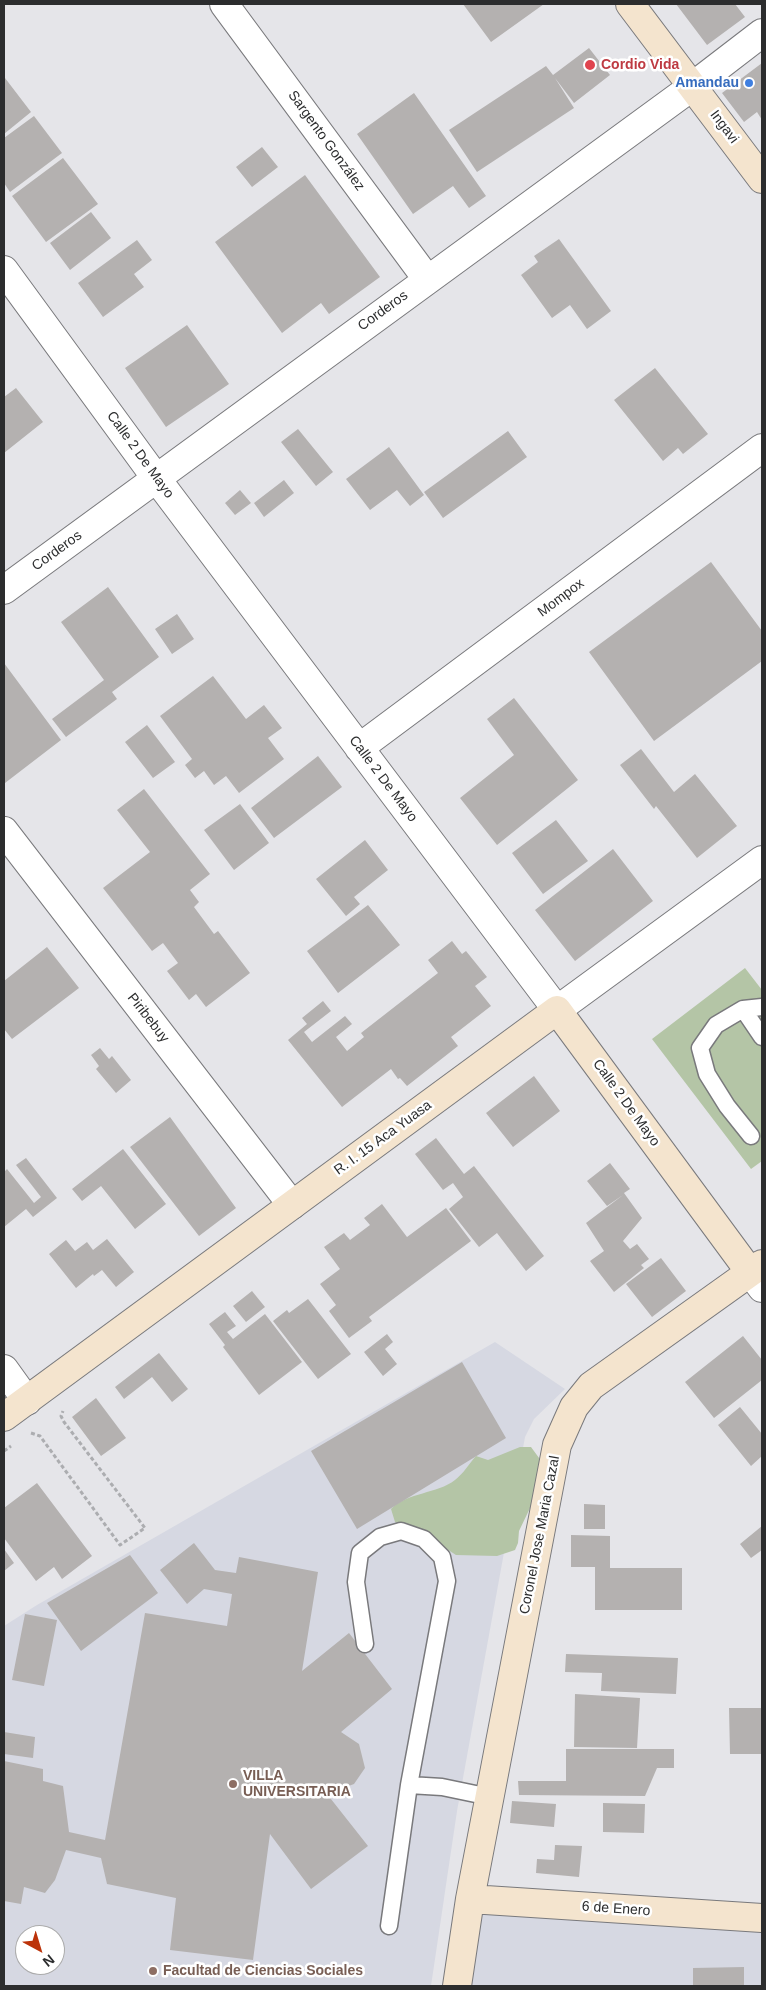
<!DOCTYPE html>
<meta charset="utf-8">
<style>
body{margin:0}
#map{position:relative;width:766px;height:1990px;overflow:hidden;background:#e5e5e9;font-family:Helvetica,sans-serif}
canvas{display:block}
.frame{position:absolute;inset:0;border:5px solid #2c2d2e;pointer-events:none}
.north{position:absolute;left:15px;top:1925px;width:50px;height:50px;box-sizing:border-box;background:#fff;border:1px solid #ababab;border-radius:50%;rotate:141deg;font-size:14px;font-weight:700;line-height:20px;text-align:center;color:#2c2d2e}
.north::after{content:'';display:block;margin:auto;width:18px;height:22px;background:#bc330a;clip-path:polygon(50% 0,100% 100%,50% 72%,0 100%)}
</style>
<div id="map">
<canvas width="766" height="1990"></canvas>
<div class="frame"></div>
<div class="north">N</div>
</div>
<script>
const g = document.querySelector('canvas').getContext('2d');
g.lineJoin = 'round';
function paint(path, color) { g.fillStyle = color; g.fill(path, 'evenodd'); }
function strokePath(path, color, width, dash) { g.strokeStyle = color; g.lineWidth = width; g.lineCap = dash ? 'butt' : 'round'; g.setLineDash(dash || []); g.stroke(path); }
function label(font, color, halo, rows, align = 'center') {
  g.font = font + ' Helvetica,sans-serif'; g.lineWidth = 5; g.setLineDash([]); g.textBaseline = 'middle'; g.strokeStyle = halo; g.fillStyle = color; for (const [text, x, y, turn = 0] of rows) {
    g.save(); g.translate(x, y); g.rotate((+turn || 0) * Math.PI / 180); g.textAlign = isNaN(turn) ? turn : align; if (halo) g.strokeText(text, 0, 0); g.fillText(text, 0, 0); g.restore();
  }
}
paint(new Path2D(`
 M495,1342L565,1389L534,1419L525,1437L457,1811L431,1986H4V1626L37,1605ZM25,1935H55V1965H25Z
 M479,1902L762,1908V1986H466Z`), '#d6d8e2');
paint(new Path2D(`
 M745,968L762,990V1161L751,1169L652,1039Z
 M520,1447H531L542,1462L536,1501L531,1506L519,1531L518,1543L515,1550L497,1556L456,1555L439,1544L395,1522L391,1509C408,1492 437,1494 455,1480C463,1474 469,1464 476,1456L488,1460Z`), '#b4c5a6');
paint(new Path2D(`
 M463,4H544L491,42Z
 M676,4H735L745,17L707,45Z
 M589,48L610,75L574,103L555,78L574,108L477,172L449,130L546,66L553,75Z
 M762,63V120L757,112L744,122L722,93Z
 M5,78L31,112L4,134V79Z
 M414,93L486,196L469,208L453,186L413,214L357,134Z
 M34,116L62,153L10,192L4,183V138Z
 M262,147L278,167L252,187L236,167Z
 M63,158L98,204L46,242L12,196Z
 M305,175L380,277L329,314L321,303L282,333L215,242Z
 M91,212L111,238L70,270L50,243Z
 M559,239L611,311L587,329L570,305L552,318L521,275L538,262L534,256Z
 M137,240L152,260L134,274L144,287L103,317L78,283Z
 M187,325L229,384L166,427L125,368Z
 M655,368L708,434L683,454L678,448L663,461L614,400Z
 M16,388L43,422L4,453V397Z
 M298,429L333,472L316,486L281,442Z
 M508,431L527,457L443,518L424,492Z
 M389,447L424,495L410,506L397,490L370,510L346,479Z
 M284,480L294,493L264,517L254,503Z
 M240,490L251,503L235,515L225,503Z
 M711,562L762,631V661L654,741L589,652Z
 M108,587L159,657L112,692L117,699L66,737L52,719L104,680L61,622Z
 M177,614L194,639L172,654L155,629Z
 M4,663L61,740L5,783L4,782Z
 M213,676L246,719L264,705L282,728L268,738L284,759L239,793L226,776L214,785L204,771L195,778L185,765L192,759L160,716Z
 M514,698L578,780L497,845L460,798L514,755L487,719Z
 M147,725L175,762L153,778L125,742Z
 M641,749L674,792L695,774L737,826L697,858L656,806L654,809L620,765Z
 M318,756L342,787L274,838L251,808Z
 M144,789L210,874L190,890L199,902L194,907L214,934L218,931L250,973L206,1007L196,994L189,1000L167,971L178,963L163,943L152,951L103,888L150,852L117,810Z
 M240,804L269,843L234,870L204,830Z
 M556,820L588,861L543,894L512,853Z
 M365,840L388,870L354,897L360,904L346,916L316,879Z
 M613,849L653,901L575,961L535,910Z
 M368,905L400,945L338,993L307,951Z
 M452,941L462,954L466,951L487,977L475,986L491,1006L451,1037L458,1046L407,1086L400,1078L398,1079L391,1069L342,1107L288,1040L307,1024L302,1018L323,1001L331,1011L304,1032L312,1042L345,1016L352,1024L336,1037L347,1051L364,1037L361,1033L438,973L428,960Z
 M47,947L79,988L12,1039L4,1029V981Z
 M100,1048L109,1059L112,1056L131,1080L116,1093L96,1069L99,1066L91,1055Z
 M534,1076L560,1111L513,1147L486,1113Z
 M170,1117L236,1208L199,1236L130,1147Z
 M436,1138L464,1174L474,1166L544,1256L526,1271L497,1233L479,1247L449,1209L463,1197L453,1183L443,1190L415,1154Z
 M123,1149L166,1204L135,1229L101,1186L82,1201L72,1189Z
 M26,1158L57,1198L33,1217L26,1209L4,1227V1172L7,1169L34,1203L41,1197L16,1165Z
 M610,1163L630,1189L624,1193L642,1218L623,1241L630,1249L637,1244L649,1259L641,1265L644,1268L614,1292L590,1261L604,1251L586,1223L623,1195L607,1206L587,1181Z
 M382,1204L407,1237L446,1208L471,1241L369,1317L372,1321L349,1338L329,1311L336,1305L320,1284L340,1269L324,1247L344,1233L350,1240L370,1225L364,1218Z
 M107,1239L134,1272L116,1287L102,1270L94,1276L93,1274L76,1288L49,1254L66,1240L75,1251L87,1242L93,1250Z
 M661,1258L686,1291L652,1317L626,1284Z
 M252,1291L265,1307L246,1322L233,1306Z
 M308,1299L351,1354L318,1379L273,1321L287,1310L289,1313Z
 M225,1312L236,1326L227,1332L233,1339L265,1314L302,1362L259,1395L223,1347L225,1345L209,1324Z
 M387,1334L393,1342L385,1349L397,1364L383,1376L364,1352Z
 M743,1336L762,1360V1380L714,1418L685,1382Z
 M159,1353L188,1389L172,1402L152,1377L124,1399L115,1387Z
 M462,1362L506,1438L357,1529L311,1451Z
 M96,1398L126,1438L101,1456L72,1417Z
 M740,1407L762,1434V1456L751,1466L718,1425Z
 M37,1483L92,1556L62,1579L54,1567L36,1581L4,1538V1508Z
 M584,1504L605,1505V1529H584Z
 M762,1526V1550L751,1558L740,1544Z
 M571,1535L610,1536V1568H682V1610H595V1567H571Z
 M194,1543L215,1570L236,1573L239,1557L318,1572L302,1671L349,1633L392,1689L341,1732L359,1744L365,1768L354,1784L327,1794L368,1846L311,1889L270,1834L253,1960L170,1950L176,1898L107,1884L101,1858L66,1850L55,1880L45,1893L24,1887L21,1904L4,1901V1761L43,1769V1781L63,1786L69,1832L105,1840L145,1613L227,1626L232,1594L204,1589L187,1604L160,1570Z
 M4,1549L14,1563L4,1571Z
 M130,1555L158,1593L81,1651L47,1603Z
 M25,1614L57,1620L44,1686L12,1680Z
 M566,1654L678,1658L676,1694L601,1691L602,1673L565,1672Z
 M575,1694L640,1698L637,1748L574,1747Z
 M729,1708H762V1754H730Z
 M4,1732L35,1737L33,1758L4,1754Z
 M566,1749H674V1768H657L645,1796L519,1795L518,1781H566Z
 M512,1801L556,1804L554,1827L510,1823Z
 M603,1803L645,1804L644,1833L603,1832Z
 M555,1845L582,1846L579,1877L536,1873L537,1859L554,1860Z
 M744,1967V1986H693V1968Z`), '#b4b1b0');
const lane = new Path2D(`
 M743,1009L762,1037
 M751,1136L727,1106L707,1074L700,1048L716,1025L743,1009L762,1007
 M365,1644L356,1582L360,1553L380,1537L401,1531L424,1539L442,1557L447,1581L409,1785L442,1787L490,1797
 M389,1926L409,1785`);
const street = new Path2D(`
 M224,4L427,279
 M4,270L156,478L557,1010L762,860
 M4,590L693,86L762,33
 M359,748L762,448
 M4,831L292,1205
 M750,1272L762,1288
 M4,1369L27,1401`);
const secondary = new Path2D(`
 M630,4L762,179
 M4,1417L557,1010L750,1272
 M470,1899L762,1918
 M457,1986L470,1899L557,1445L574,1407L591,1386L762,1264`);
strokePath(lane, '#79797c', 19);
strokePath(street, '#79797c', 30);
strokePath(secondary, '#79797c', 30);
strokePath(new Path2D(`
 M31,1433L40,1436L120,1545L145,1528L64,1422L61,1416L63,1411
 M4,1451L11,1446`), '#acadb0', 3, [4, 2.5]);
strokePath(lane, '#fff', 16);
strokePath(street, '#fff', 28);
strokePath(secondary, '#f4e4ce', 28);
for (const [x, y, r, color] of [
 [590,65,6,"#e0444e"],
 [749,83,5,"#3f7fe0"],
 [233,1784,5,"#8d6e63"],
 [153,1971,5,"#8d6e63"]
]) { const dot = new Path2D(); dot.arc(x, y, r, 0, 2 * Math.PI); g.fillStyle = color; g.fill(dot); strokePath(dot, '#fff', 2); }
label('bold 14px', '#be3a42', '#fff', [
 ["Cordio Vida",601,65]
], 'left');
label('bold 14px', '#366cbe', '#fff', [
 ["Amandau",739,83]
], 'right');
label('14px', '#2c2d2e', '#fff', [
 ["Ingavi",724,127,53],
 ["Sargento González",326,141,54],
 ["Corderos",383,311,-36],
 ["Calle 2 De Mayo",140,455,54],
 ["Corderos",57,551,-36],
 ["Mompox",561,598,-37],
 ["Calle 2 De Mayo",383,779,53],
 ["Piribebuy",148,1018,52],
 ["Calle 2 De Mayo",626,1103,54],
 ["R. I. 15 Aca Yuasa",383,1138,-36],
 ["Coronel Jose Maria Cazal",540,1535,-79],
 ["6 de Enero",616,1909,4]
]);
label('bold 14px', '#785e54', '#fff', [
 ["VILLA",243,1776],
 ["UNIVERSITARIA",243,1792],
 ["Facultad de Ciencias Sociales",163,1971]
], 'left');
</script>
